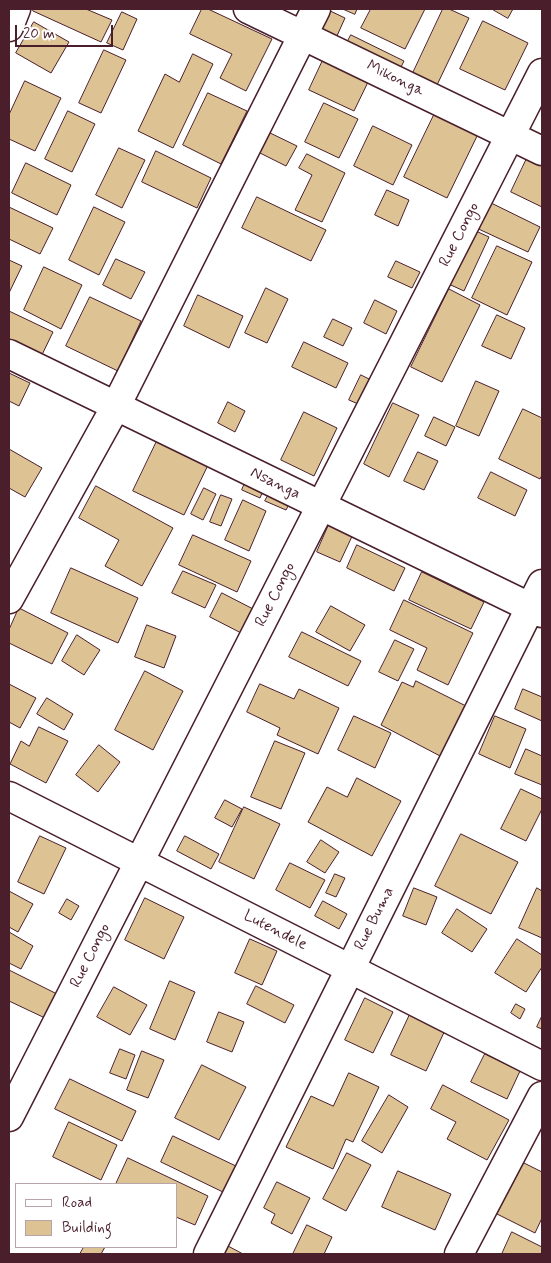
<!DOCTYPE html>
<style>
body{margin:0}
#map{position:relative;width:551px;height:1263px;overflow:hidden;background:#fff;font-family:Mynerve,sans-serif}
canvas{display:block}
.frame{position:absolute;inset:0;border:10px solid #4a1f2b;pointer-events:none}
.legend{position:absolute;left:15px;top:1183px;width:162px;height:65px;box-sizing:border-box;background:#fff;border:1px solid #b7a5aa;margin:0;padding:6px 9px;list-style:none;font-size:15px;color:#4a1f2b}
.legend li{display:flex;align-items:center;gap:10px;height:25px}
.legend b{width:25px;border:1px solid #b7a5aa}
.scale{position:absolute;left:15px;top:25px;width:98px;height:22px;box-sizing:border-box;border:2px solid #4a1f2b;border-top:0;padding-left:6px;font-size:15px;line-height:18px;white-space:nowrap;color:#4a1f2b;-webkit-text-stroke:4px #fff;paint-order:stroke}
</style>
<div id="map">
<canvas width="551" height="1263"></canvas>
<div class="frame"></div>
<ul class="legend">
<li><b style="height:6px;background:#fff"></b>Road</li>
<li><b style="height:14px;background:#ddc393"></b>Building</li>
</ul>
<div class="scale">20 m</div>
</div>
<script>
const g = document.querySelector('canvas').getContext('2d');
g.lineJoin = 'round';
function paint(path, color) { g.fillStyle = color; g.fill(path, 'evenodd'); }
function strokePath(path, color, width, dash) { g.strokeStyle = color; g.lineWidth = width; g.lineCap = dash ? 'butt' : 'round'; g.setLineDash(dash || []); g.stroke(path); }
function label(font, color, halo, rows, align = 'center') {
  g.font = font + ' Mynerve,sans-serif'; g.lineWidth = 5; g.setLineDash([]); g.textBaseline = 'middle'; g.strokeStyle = halo; g.fillStyle = color; for (const [text, x, y, turn = 0] of rows) {
    g.save(); g.translate(x, y); g.rotate((+turn || 0) * Math.PI / 180); g.textAlign = isNaN(turn) ? turn : align; if (halo) g.strokeText(text, 0, 0); g.fillText(text, 0, 0); g.restore();
  }
}
const building = new Path2D(`
 M34,9H86L112,20L101,42L33,11Z
 M202,9H208L272,39L246,91L220,78L232,54L190,34Z
 M326,9L345,18L336,38L313,27Z
 M343,9H357L355,14Z
 M371,9H425L405,49L361,28Z
 M443,9H449L469,18L437,85L413,73Z
 M492,9H513L508,18Z
 M122,12L137,19L123,50L107,43Z
 M483,21L528,43L505,90L460,69Z
 M34,22L69,42L51,73L16,53Z
 M351,35L404,61L398,73L345,47Z
 M104,50L126,60L101,113L79,103Z
 M193,54L213,64L173,148L138,131L165,74L179,82Z
 M324,58L369,80L354,111L309,90Z
 M25,81L61,98L35,151L9,139V115Z
 M208,93L247,111L221,164L183,145Z
 M324,103L358,119L339,158L305,142Z
 M68,111L95,124L72,172L45,159Z
 M435,113L478,134L447,198L404,177Z
 M373,126L412,145L393,185L354,166Z
 M266,131L297,146L286,166L256,151Z
 M119,148L145,160L122,208L96,195Z
 M156,151L211,178L197,208L142,182Z
 M307,154L345,173L322,222L295,210L312,175L299,168Z
 M529,154L542,160V207L511,192Z
 M26,163L71,185L57,215L12,193Z
 M387,190L409,200L398,226L375,215Z
 M257,197L326,230L311,261L242,228Z
 M483,199L540,227L528,252L470,225Z
 M9,207L53,228L40,254L9,239Z
 M94,207L125,222L99,275L69,260Z
 M467,227L489,237L464,291L442,281Z
 M497,246L532,262L507,315L472,298Z
 M116,259L145,272L131,299L103,285Z
 M9,260L22,266L9,293Z
 M396,261L420,272L412,288L388,277Z
 M44,267L82,285L61,329L24,310Z
 M266,288L288,299L267,343L245,333Z
 M449,289L480,305L442,382L411,367Z
 M198,295L243,316L229,348L184,326Z
 M90,297L141,321L118,371L66,346Z
 M375,300L397,311L386,334L364,323Z
 M9,311L53,332L39,361L9,347Z
 M497,315L525,328L511,359L482,346Z
 M333,319L352,328L343,346L324,337Z
 M304,342L348,363L336,388L292,367Z
 M9,373L30,383L19,406L9,401Z
 M361,375L377,383L365,407L349,400Z
 M476,381L499,391L479,436L456,426Z
 M228,402L245,411L235,432L218,423Z
 M393,403L419,415L389,477L364,464Z
 M523,409L542,418V475L540,479L499,459Z
 M304,412L337,428L314,476L281,460Z
 M434,417L455,427L446,446L425,436Z
 M157,441L208,465L184,515L133,491Z
 M9,449L42,468L25,497L9,488Z
 M418,452L438,461L424,490L404,481Z
 M491,472L527,490L515,516L478,498Z
 M247,478L265,486L260,498L242,490Z
 M96,486L173,528L142,586L105,566L119,540L79,518Z
 M273,487L293,497L286,510L265,501Z
 M204,488L216,494L203,520L191,514Z
 M221,495L232,499L221,526L210,522Z
 M243,500L266,511L249,551L225,540Z
 M331,520L355,530L340,562L317,552Z
 M193,535L251,561L237,592L179,565Z
 M357,545L405,568L394,591L347,568Z
 M71,568L138,598L118,643L51,613Z
 M183,571L216,585L205,608L172,593Z
 M422,572L484,602L471,629L409,600Z
 M222,593L257,611L245,635L210,617Z
 M404,600L473,633L448,685L417,670L427,648L390,630Z
 M331,606L365,625L350,651L316,632Z
 M19,608L68,633L52,664L9,643V630Z
 M147,625L176,636L164,668L135,657Z
 M302,632L361,661L348,686L289,657Z
 M77,635L100,650L84,675L62,661Z
 M395,640L414,649L398,681L379,672Z
 M145,671L183,691L153,750L115,730Z
 M416,681L468,707L442,757L381,725L402,682L413,687Z
 M9,684L36,698L20,728L9,722Z
 M260,684L294,699L299,689L339,708L318,754L277,735L280,728L247,712Z
 M523,689L542,697V721L515,709Z
 M47,698L73,714L64,730L37,714Z
 M354,716L391,733L375,768L338,750Z
 M495,716L526,729L510,768L479,754Z
 M39,727L68,741L46,783L10,764L21,741L29,746Z
 M275,741L305,753L281,809L251,797Z
 M99,745L120,762L98,792L76,775Z
 M526,749L542,756V785L515,774Z
 M357,778L401,801L372,856L308,822L327,787L347,797Z
 M521,789L542,799V809L526,841L501,829Z
 M225,800L242,809L232,827L215,818Z
 M244,807L280,824L254,879L219,862Z
 M461,834L518,862L491,914L435,886Z
 M40,836L66,848L44,894L18,882Z
 M185,836L219,854L211,869L177,851Z
 M321,840L339,852L325,873L307,862Z
 M290,863L325,880L310,908L276,890Z
 M335,874L345,878L336,897L326,893Z
 M414,888L437,897L426,925L403,916Z
 M537,888L542,891V938L519,928Z
 M9,891L33,904L18,932L9,927Z
 M145,898L184,917L164,959L125,940Z
 M67,899L79,906L71,920L59,913Z
 M323,901L347,914L339,929L315,916Z
 M457,909L487,929L472,952L442,933Z
 M9,932L33,946L21,969L9,963Z
 M250,939L277,951L262,985L235,973Z
 M517,939L542,955V967L526,992L495,973Z
 M9,970L57,994L45,1018L9,1001Z
 M170,981L195,992L175,1040L150,1029Z
 M256,986L294,1005L285,1023L247,1004Z
 M114,987L147,1005L130,1035L97,1017Z
 M365,998L393,1012L373,1053L345,1040Z
 M516,1004L525,1009L520,1019L511,1013Z
 M412,1010L447,1026L426,1071L391,1055Z
 M219,1012L244,1022L232,1052L207,1042Z
 M542,1016V1029L537,1027Z
 M120,1049L135,1055L126,1079L110,1073Z
 M142,1051L164,1060L148,1098L127,1090Z
 M485,1054L520,1071L507,1099L471,1082Z
 M202,1065L246,1087L219,1140L175,1118Z
 M349,1073L379,1087L353,1142L346,1139L333,1169L286,1147L311,1096L333,1106Z
 M70,1079L136,1111L122,1141L55,1109Z
 M443,1085L509,1120L487,1160L447,1139L456,1122L431,1109Z
 M389,1095L408,1107L382,1153L362,1141Z
 M69,1122L117,1145L101,1180L53,1157Z
 M173,1136L238,1167L225,1193L161,1162Z
 M347,1153L371,1165L346,1211L323,1199Z
 M128,1158L208,1196L195,1225L176,1217V1184H116Z
 M524,1163L542,1172V1218L535,1233L497,1214Z
 M398,1171L451,1194L435,1230L382,1207Z
 M277,1182L310,1198L292,1234L271,1223L275,1214L264,1208Z
 M307,1225L332,1237L324,1254H293Z
 M512,1232L542,1247V1254H502Z
 M228,1246L243,1254H223Z
 M84,1247H105L101,1254H80Z`);
paint(building, '#ddc393');
strokePath(building, '#4a1f2b', 1);
const street = new Path2D(`
 M248,9L542,151
 M9,27L16,9
 M9,354L542,613
 M9,599L116,406L316,9
 M9,796L542,1066
 M9,1117L542,73
 M208,1254L542,584
 M459,1254L542,1096`);
strokePath(street, '#4a1f2b', 31);
strokePath(street, '#fff', 28);
label('16px', '#4a1f2b', '#fff', [
 ["Mikonga",395,79,26],
 ["Rue Congo",460,235,-63],
 ["Nsanga",275,484,26],
 ["Rue Congo",276,595,-63],
 ["Rue Buma",375,919,-63],
 ["Lutendele",275,931,27],
 ["Rue Congo",91,956,-63]
]);
</script>
